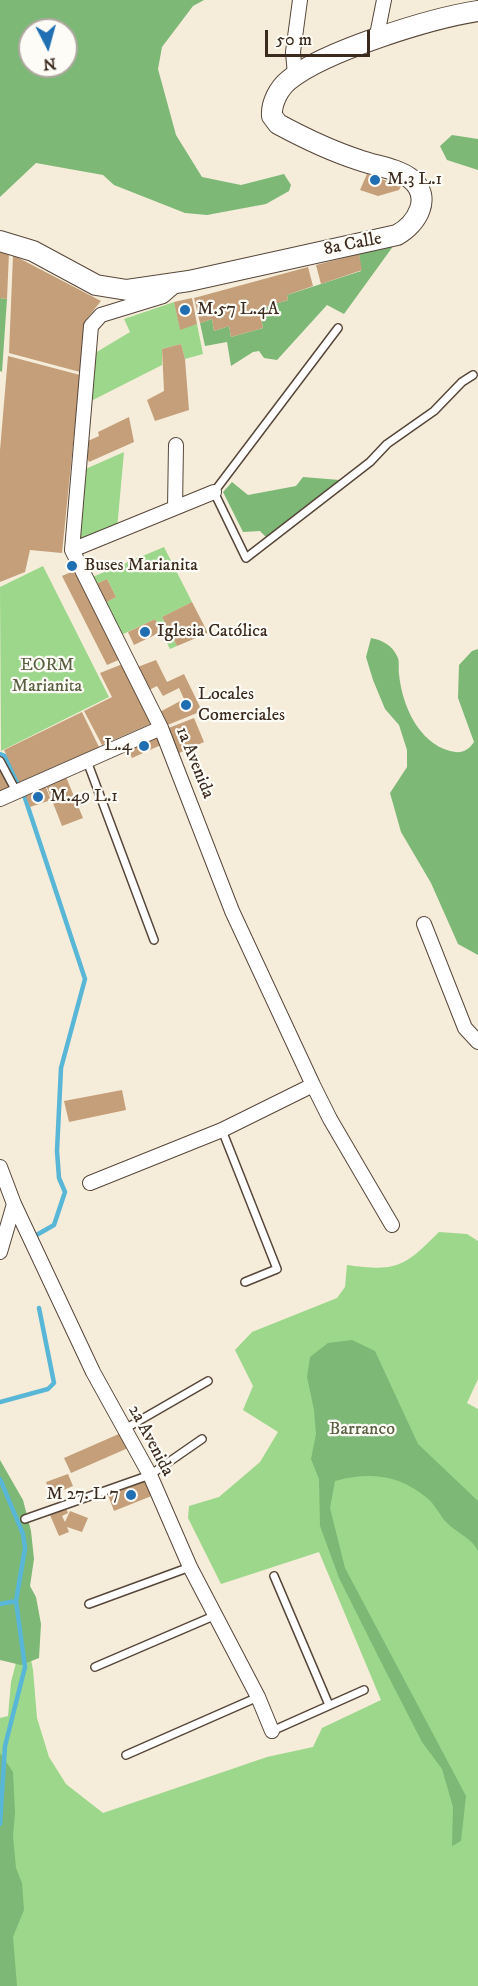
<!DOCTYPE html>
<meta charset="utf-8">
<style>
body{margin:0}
#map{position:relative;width:478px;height:1986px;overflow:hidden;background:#f5edd9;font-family:"IM FELL DW Pica",serif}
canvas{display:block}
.north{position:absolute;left:18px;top:18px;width:60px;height:60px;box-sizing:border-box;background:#fdfcf7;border:2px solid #afa8a0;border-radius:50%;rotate:174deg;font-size:16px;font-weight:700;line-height:24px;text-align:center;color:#3b2a1e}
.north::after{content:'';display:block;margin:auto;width:21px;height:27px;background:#1f6fb2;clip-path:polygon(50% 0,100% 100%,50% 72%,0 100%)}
.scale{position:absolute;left:265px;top:30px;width:105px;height:27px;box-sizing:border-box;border:3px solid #3b2a1e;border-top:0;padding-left:8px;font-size:18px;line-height:21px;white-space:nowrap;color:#3b2a1e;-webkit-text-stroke:4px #fdfcf7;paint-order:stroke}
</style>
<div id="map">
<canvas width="478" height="1986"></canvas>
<div class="north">N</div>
<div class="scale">50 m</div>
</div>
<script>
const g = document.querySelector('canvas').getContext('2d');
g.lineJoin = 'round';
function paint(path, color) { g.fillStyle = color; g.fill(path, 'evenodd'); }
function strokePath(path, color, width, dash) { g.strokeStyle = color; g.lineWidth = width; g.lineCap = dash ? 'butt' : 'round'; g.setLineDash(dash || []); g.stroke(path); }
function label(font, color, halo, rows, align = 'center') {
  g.font = font + ' "IM FELL DW Pica",serif'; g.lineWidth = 4.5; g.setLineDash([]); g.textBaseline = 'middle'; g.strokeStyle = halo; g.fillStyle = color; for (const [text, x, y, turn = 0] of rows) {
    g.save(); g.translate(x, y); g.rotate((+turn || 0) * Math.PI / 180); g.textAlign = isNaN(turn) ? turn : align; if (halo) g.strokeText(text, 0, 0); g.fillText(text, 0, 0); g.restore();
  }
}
paint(new Path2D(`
 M174,302L180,329L197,324L203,354L185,359L181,344L162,349V365L91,401L95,353L130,332L124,319Z
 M124,452L117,529L75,546L81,471Z
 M164,547L192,602L162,617L177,646L170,649L155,619L119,636L103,604L116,597L107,579L94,585L90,578Z
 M43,566L109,697L1,751L0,587Z
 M439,1232L467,1234L478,1241V1379L467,1403L478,1409V1986H0V1718L8,1716L11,1682L25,1628L33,1670L37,1718L49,1757L66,1784L103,1813L267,1757L313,1747L322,1728L381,1700L319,1552L221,1584L188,1518L189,1506L219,1497L260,1462L278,1432L243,1410L253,1386L235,1350L252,1332L337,1298L345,1287L347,1265C397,1272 404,1267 439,1232Z`), '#9cd78b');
paint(new Path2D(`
 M0,0H204L193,6L162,47L158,69L176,135L202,177L241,185L284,174L291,185L289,191L266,204L207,215L185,213L114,185L103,175L36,163L0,197ZM30,30H66V66H30Z
 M452,135L478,139V170L447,160L440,146Z
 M394,245L344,314L327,305L277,360L264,358L259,351L253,352L231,366L227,342L205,346L200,323L212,319L214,331L229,326L231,337L263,328L259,309L288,300L287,295L361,271L359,254Z
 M0,298L7,299L2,372L0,371Z
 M303,477L340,480L266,537L260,531L243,532L223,492L232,482L248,495L296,486Z
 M371,638C382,640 392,645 397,656C400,661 398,668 399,674C402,705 418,742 450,751C461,754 468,751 474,742L458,698L459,665L472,651L478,649V955L458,944L431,883L401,832L390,793L407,767V750L399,725L385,709L373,680L366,657Z
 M352,1340L375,1351L418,1444L478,1501V1551C471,1537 458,1534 447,1523C440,1516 435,1504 427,1498C398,1474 369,1472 335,1481L330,1508L345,1568L466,1796L461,1841L452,1846L453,1807L442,1769L422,1742L381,1662L339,1578L320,1526L319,1479L311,1459L316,1434L314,1410L307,1377L310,1357L328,1343Z
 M0,1460L23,1500L31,1531L34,1559L30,1586L36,1597L41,1624L39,1658L21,1665L0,1660Z
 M0,1753L13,1772L15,1813L13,1836L16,1868L22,1883L24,1910L13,1937L17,1986H0Z`), '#7db877');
strokePath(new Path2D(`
 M0,754L5,756L24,795L85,979L61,1068L57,1151L59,1178L65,1192L54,1225L33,1237
 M0,1402L48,1389L54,1383L39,1308
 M0,1479L23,1534L25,1548L16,1601L25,1667L5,1746L0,1824
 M0,1604L16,1601`), '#58b6d7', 4.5);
paint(new Path2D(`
 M367,174L401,186L399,190L378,196L360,190Z
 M0,252L9,253L7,299L0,298Z
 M359,254L362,270L321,284L316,265Z
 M13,255L101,301L85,321L80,372L9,353Z
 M308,267L313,286L287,295L288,300L259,309L263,328L231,337L229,326L214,331L212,319L200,323L194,298Z
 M192,298L197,324L180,330L174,302Z
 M181,344L185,359L189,410L155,421L147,400L164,391L162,349Z
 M8,356L80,375L62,553L30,550L25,572L0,582V450Z
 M129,417L134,442L89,462L84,451L89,449L88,441L99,436L98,432Z
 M78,569L123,658L107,665L62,576Z
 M107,579L116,597L103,604L94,585Z
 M192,602L208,633L177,646L162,617Z
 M155,619L161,632L134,645L128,632Z
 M156,660L167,682L184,674L202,711L165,726L158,713L184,699L179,688L163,696L157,686L147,691L135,668Z
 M125,663L155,722L102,745L84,711L112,697L100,673Z
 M82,712L99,747L19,782L4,750Z
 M194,718L204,742L177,754L166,729Z
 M157,735L161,745L132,758L127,748Z
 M0,765L12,788L0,794Z
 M66,777L83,818L62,826L46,785Z
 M45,785L51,800L30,807L25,794Z
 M122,1090L126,1110L69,1122L64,1101Z
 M121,1433L128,1448L71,1473L64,1458Z
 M68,1474L73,1486L51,1495L46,1482Z
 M148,1480L154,1495L114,1511L108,1495Z
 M66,1508L68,1513L62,1516L65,1522L70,1511L88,1518L82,1532L67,1527L69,1532L59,1536L50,1515Z`), '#c49f7a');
const service = new Path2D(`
 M338,328L214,492L246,558L370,462L387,444L434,411L462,382L473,375
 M0,761L16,791
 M87,761L154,940
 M222,1130L277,1269L245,1282
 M123,1430L208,1381
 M25,1519L150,1475L202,1439
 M274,1576L329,1705
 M89,1604L190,1567
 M95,1667L216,1615
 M272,1731L364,1690
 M126,1755L258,1697`);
const minor = new Path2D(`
 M376,40L384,0
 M295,75L293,52L300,0
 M178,283L163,296L101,315L91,326L72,550L161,728L232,911L313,1085L330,1119L392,1225
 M175,508L176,445
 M72,550L214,492
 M0,799L161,728
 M424,924L465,1028L478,1042
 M0,1167L14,1204L93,1372L150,1475L190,1567L258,1697L272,1731
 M90,1183L222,1130L313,1085
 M0,1252L14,1204`);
const secondary = new Path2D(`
 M0,241L33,251L96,285L127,290L189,281L397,235C417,224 433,197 411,179C397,168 375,166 359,160C331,151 304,138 278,124L272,116C271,103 279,88 289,80C324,51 432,18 478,11`);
strokePath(service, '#57473a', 10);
strokePath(minor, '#57473a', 16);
strokePath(secondary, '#57473a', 22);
strokePath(service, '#fff', 7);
strokePath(minor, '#fff', 14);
strokePath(secondary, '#fff', 20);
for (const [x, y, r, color] of [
 [375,180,6,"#1f6fb2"],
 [185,310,6,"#1f6fb2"],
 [72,566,6,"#1f6fb2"],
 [145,632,6,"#1f6fb2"],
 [186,705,6,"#1f6fb2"],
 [144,746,6,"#1f6fb2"],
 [38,797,6,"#1f6fb2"],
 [131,1495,6,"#1f6fb2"]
]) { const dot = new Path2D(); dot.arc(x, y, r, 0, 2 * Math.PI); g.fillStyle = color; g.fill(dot); strokePath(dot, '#fdfcf7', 2); }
label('18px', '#3b2a1e', '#fdfcf7', [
 ["M.3 L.1",387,180],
 ["M.57 L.4A",197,310],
 ["Buses Marianita",84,566],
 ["Iglesia Católica",157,632],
 ["Locales",198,695],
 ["Comerciales",198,716],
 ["L.4",132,746,"right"],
 ["M.49 L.1",50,797],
 ["M 27. L 7",119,1495,"right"]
], 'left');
label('18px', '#3b2a1e', '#fdfcf7', [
 ["8a Calle",353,245,-11],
 ["1a Avenida",194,763,68],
 ["2a Avenida",150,1441,62]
]);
label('18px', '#585e3f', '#fdfcf7', [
 ["EORM",47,666],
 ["Marianita",47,687],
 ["Barranco",362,1430]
]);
</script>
